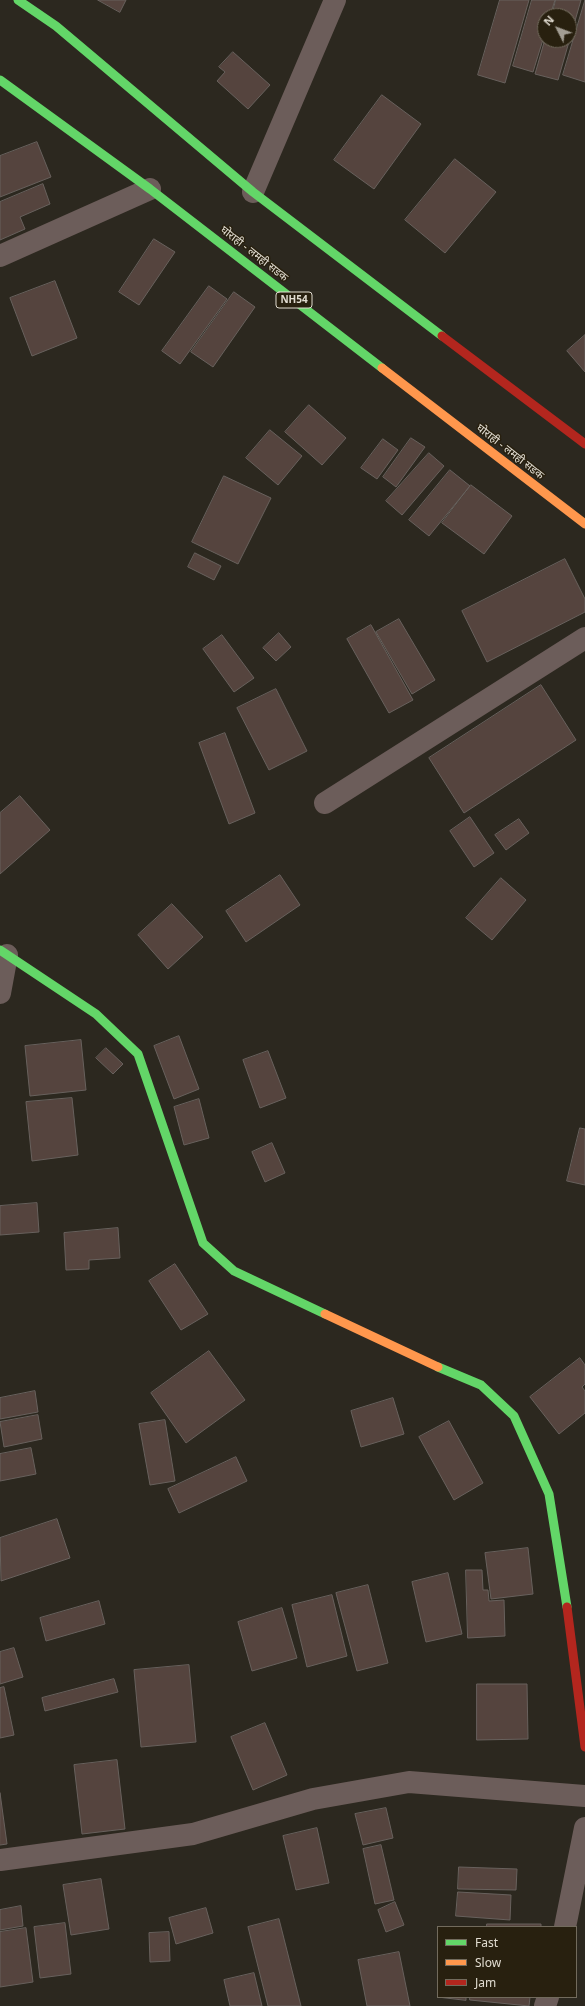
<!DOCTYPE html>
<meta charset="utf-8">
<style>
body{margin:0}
#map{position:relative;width:585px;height:2006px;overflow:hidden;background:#2c281f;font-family:"Noto Sans",sans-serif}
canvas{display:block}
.legend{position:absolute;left:437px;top:1926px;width:140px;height:72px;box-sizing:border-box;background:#28200f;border:1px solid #726b5d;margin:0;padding:5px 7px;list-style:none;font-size:12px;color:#e1dcd1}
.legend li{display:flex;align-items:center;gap:8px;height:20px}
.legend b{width:20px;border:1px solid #726b5d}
.north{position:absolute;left:537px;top:8px;width:40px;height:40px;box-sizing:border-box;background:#28200f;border:1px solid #726b5d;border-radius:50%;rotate:312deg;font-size:11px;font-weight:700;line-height:16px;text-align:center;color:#e1dcd1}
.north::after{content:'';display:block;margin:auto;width:14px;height:18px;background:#a29d93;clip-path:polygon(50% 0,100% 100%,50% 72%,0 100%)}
</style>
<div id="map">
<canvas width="585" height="2006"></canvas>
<ul class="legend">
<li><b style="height:5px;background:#63d668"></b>Fast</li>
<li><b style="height:5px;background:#ff974d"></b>Slow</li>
<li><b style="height:5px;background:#b3261e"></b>Jam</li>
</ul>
<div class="north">N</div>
</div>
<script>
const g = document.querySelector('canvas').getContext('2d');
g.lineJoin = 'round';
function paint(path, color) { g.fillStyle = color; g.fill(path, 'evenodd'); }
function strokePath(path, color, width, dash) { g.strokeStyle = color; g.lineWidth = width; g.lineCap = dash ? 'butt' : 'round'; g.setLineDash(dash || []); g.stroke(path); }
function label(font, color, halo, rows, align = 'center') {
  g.font = font + ' "Noto Sans","Noto Sans Devanagari",sans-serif'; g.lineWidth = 3; g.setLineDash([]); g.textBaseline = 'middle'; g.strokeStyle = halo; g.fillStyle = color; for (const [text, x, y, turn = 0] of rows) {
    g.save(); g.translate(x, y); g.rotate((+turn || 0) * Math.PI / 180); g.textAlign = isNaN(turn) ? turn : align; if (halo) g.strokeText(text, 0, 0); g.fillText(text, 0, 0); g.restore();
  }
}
const building = new Path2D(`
 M98,0H126L120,12Z
 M500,0H529L505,83L478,75Z
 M532,0H555L550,16H545V33L533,72L513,66Z
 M556,0H581L558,80L535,74L545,39L569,40V16H552Z
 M585,0V82L563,75Z
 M233,52L270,85L248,109L217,81L225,72L219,67Z
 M382,95L421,124L374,189L334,160Z
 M37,142L51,177L0,197V156Z
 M455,159L496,192L445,253L405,220Z
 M43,184L50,204L20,217L25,229L0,240V202Z
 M154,239L175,252L139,305L119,292Z
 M55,281L77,338L32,356L10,298Z
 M209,286L227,299L180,364L162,351Z
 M234,292L255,307L213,367L191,352Z
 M585,335V372L567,351Z
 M309,405L346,438L322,465L285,432Z
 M270,430L302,456L278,485L246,458Z
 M411,438L425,447L396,487L383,477Z
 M383,439L398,450L377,479L361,468Z
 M429,453L444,466L402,515L386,501Z
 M450,470L470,486L429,536L409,520Z
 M224,476L271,498L238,564L192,542Z
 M471,485L512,516L484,554L442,523Z
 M195,553L221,566L214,580L188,567Z
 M565,559L585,599V612L487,662L462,611Z
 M399,619L435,680L412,694L376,632Z
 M371,625L413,700L389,713L347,639Z
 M279,633L291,647L276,661L263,648Z
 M222,635L254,678L234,692L203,649Z
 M541,685L576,740L464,813L429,758Z
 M276,689L307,751L269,770L237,708Z
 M225,733L255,813L229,824L199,743Z
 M20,796L50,830L0,874V813Z
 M470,817L494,853L474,867L450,831Z
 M519,819L529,833L506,850L495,835Z
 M280,875L300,905L246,942L226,911Z
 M501,878L526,900L492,940L466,918Z
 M172,904L203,937L168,969L138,935Z
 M179,1036L199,1089L174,1099L154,1046Z
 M81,1040L86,1090L30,1096L25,1046Z
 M106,1048L123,1064L113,1074L96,1058Z
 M268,1051L286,1098L260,1108L243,1060Z
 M72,1098L78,1155L32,1161L26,1102Z
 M199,1099L209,1138L184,1145L174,1107Z
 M580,1128L585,1129V1185L567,1181Z
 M272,1143L285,1173L265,1182L252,1152Z
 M37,1203L39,1232L0,1235V1206Z
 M118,1228L120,1258L89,1260V1269L66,1270L64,1233Z
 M175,1264L208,1314L181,1330L149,1281Z
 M209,1351L245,1400L186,1443L151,1393Z
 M580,1358L585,1365V1384L582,1387L585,1391V1413L559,1434L530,1397Z
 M35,1391L38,1412L0,1419V1398Z
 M393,1398L404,1434L361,1447L351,1411Z
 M38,1415L42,1439L4,1447L0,1422Z
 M165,1420L175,1481L150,1485L139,1424Z
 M449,1421L483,1483L454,1500L419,1437Z
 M31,1448L36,1474L0,1481V1454Z
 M236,1457L247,1481L179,1513L168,1489Z
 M57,1519L70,1558L1,1581L0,1538Z
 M528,1548L533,1594L491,1599L485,1553Z
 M466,1570H482L483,1590H488L489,1601L504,1600L505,1636L468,1638Z
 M448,1573L462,1634L426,1642L412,1582Z
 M368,1585L388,1663L357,1671L336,1593Z
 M332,1595L347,1656L307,1667L292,1605Z
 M99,1601L105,1624L46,1641L40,1618Z
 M282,1608L297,1658L252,1671L238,1622Z
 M14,1648L23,1677L0,1684V1652Z
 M189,1665L196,1742L141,1747L134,1670Z
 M114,1679L118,1692L45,1711L42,1698Z
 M477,1684H527L528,1739L477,1740Z
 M4,1687L14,1735L0,1738V1688Z
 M265,1723L287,1775L253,1790L231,1737Z
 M117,1760L125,1829L82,1834L74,1765Z
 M0,1793L7,1844L0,1845Z
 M386,1808L393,1838L363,1845L355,1814Z
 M317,1828L329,1883L296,1890L283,1836Z
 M381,1845L394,1900L375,1904L363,1849Z
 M459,1867L517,1869L516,1890L458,1889Z
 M101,1879L109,1929L71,1935L63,1885Z
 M458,1892L511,1895L510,1920L456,1916Z
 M395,1902L404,1925L386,1932L378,1910Z
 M21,1906L23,1926L0,1930V1910Z
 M206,1908L213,1933L176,1944L169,1918Z
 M279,1919L301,2006H268L248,1927Z
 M65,1923L71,1974L40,1978L34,1927Z
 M487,1924H541V1927H487Z
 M26,1928L33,1982L0,1987V1932Z
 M169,1932L170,1961L150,1962L149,1933Z
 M399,1952L410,2006H367L358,1960Z
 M254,1973L262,2006H230L224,1980Z
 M438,1997H466V2000Z
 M470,1997H530L529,2006L470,2000Z`);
paint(building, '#55443e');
strokePath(building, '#68615d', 1);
strokePath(new Path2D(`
 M253,192L335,0
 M0,256L150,189
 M325,803L585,638
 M0,993L7,955
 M0,1860L193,1834L313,1799L409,1782L585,1796
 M565,1927L585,1828
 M545,2006L548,1997`), '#6c5d5a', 22);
strokePath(new Path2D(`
 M18,0L56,26L253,192L442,336
 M0,80L150,189L382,368
 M0,950L96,1014L138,1054L203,1243L234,1271L325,1314
 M438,1367L481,1385L514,1416L549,1494L567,1607`), '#63d668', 9);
strokePath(new Path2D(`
 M382,368L585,524
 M325,1314L438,1367`), '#ff974d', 9);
strokePath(new Path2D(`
 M442,336L585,444
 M567,1607L585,1747`), '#b3261e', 9);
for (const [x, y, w] of [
 [294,300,36]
]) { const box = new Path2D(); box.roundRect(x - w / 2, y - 8, w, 16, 3); g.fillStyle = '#28200f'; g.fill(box); strokePath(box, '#e1dcd1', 1); }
label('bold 10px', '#e1dcd1', null, [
 ["NH54",294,300]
]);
label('11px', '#e1dcd1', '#28200f', [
 ["घोराही - लमही सडक",254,254,38],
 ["घोराही - लमही सडक",510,452,38]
]);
</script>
